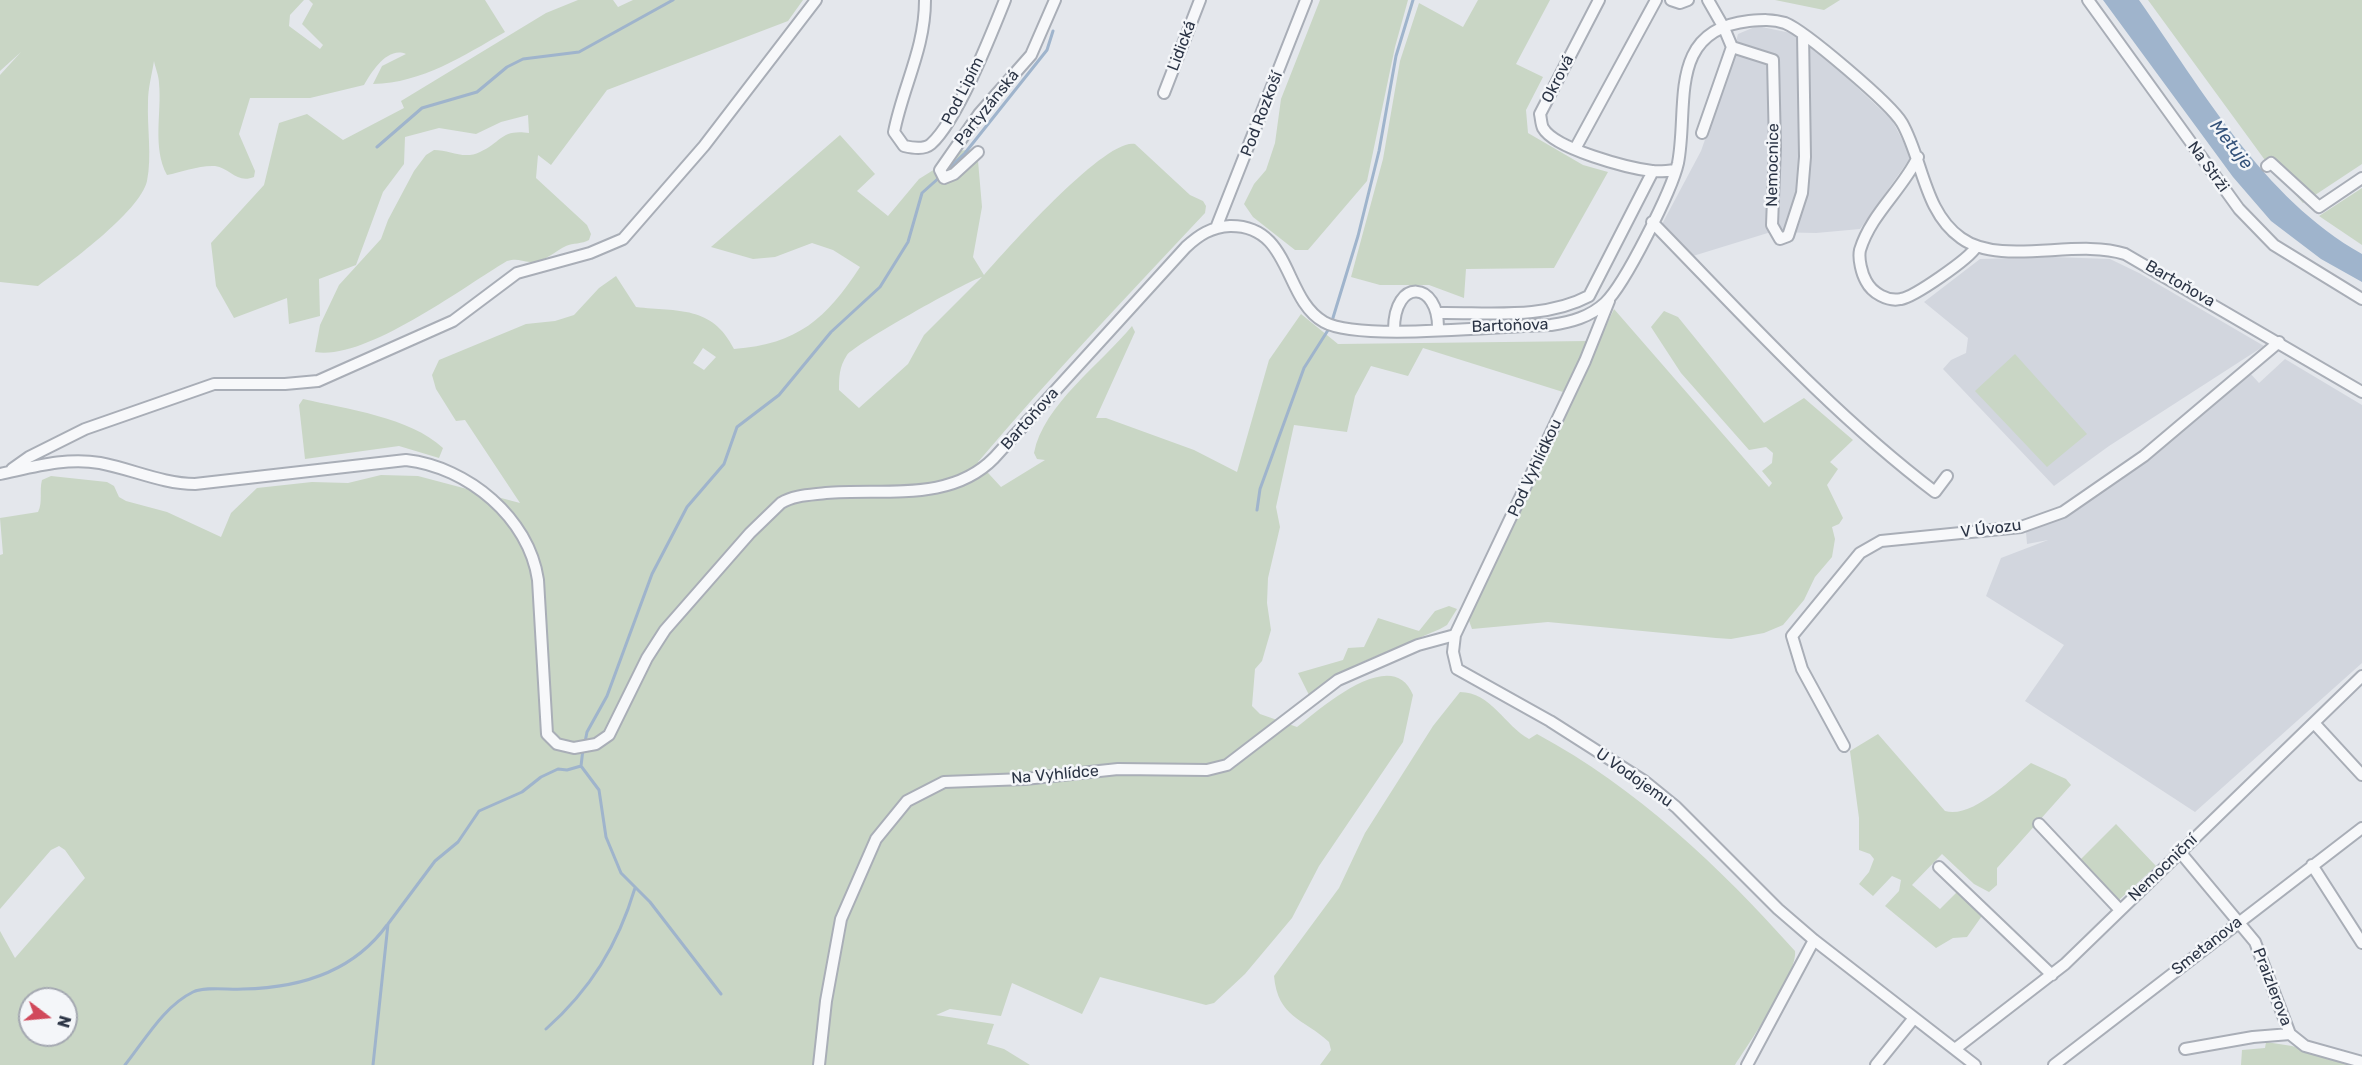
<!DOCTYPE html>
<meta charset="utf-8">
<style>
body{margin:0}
#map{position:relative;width:2362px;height:1065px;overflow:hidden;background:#e4e7ec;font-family:Rubik,sans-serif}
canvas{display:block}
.north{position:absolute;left:18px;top:987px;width:60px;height:60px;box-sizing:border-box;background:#f4f6f9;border:2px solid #a4a8b1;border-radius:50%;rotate:106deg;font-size:16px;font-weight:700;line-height:24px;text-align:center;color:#2b3445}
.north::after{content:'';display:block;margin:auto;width:21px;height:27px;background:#d1495b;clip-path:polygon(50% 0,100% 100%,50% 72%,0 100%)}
</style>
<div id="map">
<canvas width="2362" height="1065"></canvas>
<div class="north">N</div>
</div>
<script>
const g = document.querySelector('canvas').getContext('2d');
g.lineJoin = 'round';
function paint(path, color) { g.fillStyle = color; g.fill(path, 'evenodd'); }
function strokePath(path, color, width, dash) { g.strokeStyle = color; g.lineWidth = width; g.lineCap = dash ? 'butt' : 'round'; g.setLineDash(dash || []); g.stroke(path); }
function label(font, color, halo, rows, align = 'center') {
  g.font = font + ' Rubik,sans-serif'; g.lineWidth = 5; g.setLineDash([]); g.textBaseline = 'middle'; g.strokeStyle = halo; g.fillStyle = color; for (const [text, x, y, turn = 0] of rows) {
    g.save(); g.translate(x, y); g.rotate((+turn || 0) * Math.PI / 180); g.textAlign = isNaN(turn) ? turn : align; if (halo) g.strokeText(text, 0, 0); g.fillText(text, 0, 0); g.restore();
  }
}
paint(new Path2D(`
 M1757,26L1791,33L1830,62L1892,120L1911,157L1860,229L1816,233L1771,232L1693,256L1661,226L1701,151L1726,80L1738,34Z
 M2053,257L2110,259L2139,273L2264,346L2109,446L2054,486L1943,369L1951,360L1966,353L1968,338L1924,302L1980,259Z
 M2285,359L2362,405V663L2195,812L2025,701L2064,645L1986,596L2001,558L2048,540L2027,544L2026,532L2059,518L2249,372L2259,383Z`), '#d2d6de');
paint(new Path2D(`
 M0,0H304L290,15L289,26L320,49L323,45L302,24L313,4L309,0H485L505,32C463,56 422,83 373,84L382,66L406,54C388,46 372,71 364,85L310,98H250L239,134L255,171L254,177C237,184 230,168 215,166C200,165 181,172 167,175C152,147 162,113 159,83C159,76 155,67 154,61C152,74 148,88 148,102C147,128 152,156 147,181C140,212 65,266 38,286L0,282V75L21,52L0,71Z
 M578,0H613L618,7L633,0H803L788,21L607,90L551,165L538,155L536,178L587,225L591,234L589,240C582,244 573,243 566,246C555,251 544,263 530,262C521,261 517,258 507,261C463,287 365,361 315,352L320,325L339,285L381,239L388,220L414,171L426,155L434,150C450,150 464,160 480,152C502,142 501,129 529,133L528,115L501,122L476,134L439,128L405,137L404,164L383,192L356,265L319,279L320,316L289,324L287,298L234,318L216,286L211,243L264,185L279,123L307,114L343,140L404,108L401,101L546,13Z
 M1320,0H1408L1395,47L1367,181L1308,250H1295L1253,217L1244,204L1254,184L1266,170L1275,143L1281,99Z
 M1478,0H1550L1516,64L1543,77L1526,110L1528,133L1583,165L1608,172L1554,268L1466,269L1464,298L1429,285H1380L1351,277L1383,159L1400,61L1419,3L1463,27Z
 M1775,0H1840L1824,10Z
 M2148,0H2362V164L2303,203L2270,167Z
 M840,135L875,174L857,191L888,216L919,179L951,159L957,151L977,149L982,207L973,257L984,275C1006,250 1106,137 1135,144L1190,195L1203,201L1206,206L1205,213C1128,295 1051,376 978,462L1001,487L1045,460L1037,459L1034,453C1043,405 1102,363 1132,326L1135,332L1096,418H1106L1194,450L1237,472L1269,360L1301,314L1338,344L1588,341L1563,392L1423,348L1408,376L1371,366L1355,396L1347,432L1294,425L1276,507L1280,527L1268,578L1267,603L1271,630L1262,661L1255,669L1252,706L1260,714L1297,727C1321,708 1393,644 1413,695L1403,742L1319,866L1292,918L1245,974L1214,1003L1206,1005L1100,977L1082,1014L1012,983L1001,1016L950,1009L936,1015L994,1024L987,1044L1004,1049L1030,1065H0V931L15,958L85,878L65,850L59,846L51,850L0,909V555L3,554L0,518L38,512C43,502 39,491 42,480L51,476L107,482L114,486L119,497L126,501L167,512L221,537L231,513L257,488L312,482L348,483L381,475L418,476L520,503L465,420L456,421L436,389L432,375L439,360L526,324L555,321L574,315L599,288L616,276L636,307C678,312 712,305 734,349C798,344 826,319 860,267L833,250L812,243L775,257L753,259L711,247ZM982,277L924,335L908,364L859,408L839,390C839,377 839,367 847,355C855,344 967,281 982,277ZM703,348L716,357L704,370L693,363ZM30,999H66V1035H30Z
 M2362,188V245L2319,216Z
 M1614,309L1769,487L1772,483L1762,471L1772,463L1773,453L1766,447L1749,450L1681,373L1651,327L1664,311L1678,317L1764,423L1804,398L1853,440L1830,462L1838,469L1827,485L1843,518L1839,524L1832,527L1835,539L1832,557L1815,577L1804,600L1783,625L1764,633L1731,639L1716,638L1548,622L1472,629L1468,618Z
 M2015,354L2087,434L2047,467L1975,391Z
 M303,399C346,409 410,417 443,448L439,458L399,446L305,459L299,405Z
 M1449,606L1457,609L1447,625L1440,629L1360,663L1309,695L1298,673L1343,660L1348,648L1364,647L1378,618L1419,631L1435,611Z
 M1460,692C1491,692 1505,726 1529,739L1537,734C1637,788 1719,866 1795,951C1798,973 1749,1043 1735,1065H1320L1331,1050L1329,1042C1303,1018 1278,1018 1274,976L1339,888L1365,833L1433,726Z
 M1878,734L1945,811C1972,819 2011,779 2031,763L2066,779L2071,785L1997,868V885L1989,892L1974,884L1942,854L1912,885L1940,909L1959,890L1984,913L1967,937L1953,938L1936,948L1885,906L1899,891L1901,880L1892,876L1873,896L1859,884L1869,872L1874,859L1870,854L1859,850V818L1850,751Z
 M2116,824L2156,866L2119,900L2081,859Z
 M2266,1042L2292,1046L2353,1065H2241L2242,1050L2265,1048Z`), '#c9d6c5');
paint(new Path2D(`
 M2103,0H2139C2203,91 2263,198 2362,254V282L2321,259L2271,221L2233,177Z`), '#9fb4cc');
strokePath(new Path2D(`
 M377,147L422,108L477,92L507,67L523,59L579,52L673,0
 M945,172L965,153L1047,50L1053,31
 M1332,321L1358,236L1379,151L1396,56L1413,0
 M1257,510L1260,489L1304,368L1330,327
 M585,742L587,732L607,696L652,574L687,507L724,464L737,427L779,395L831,332L880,287L908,242L922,193L941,176
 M581,766L599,790L606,837L621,873L650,902L721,994
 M546,1029C590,990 618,945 635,888
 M125,1065C145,1040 164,1006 193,992C205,986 229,990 243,989C299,988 353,972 387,925
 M373,1065L388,924L435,861L458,842L479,811L522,792L541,777L558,769L567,770L581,766L583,749`), '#9fb4cc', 3);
const minor = new Path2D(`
 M925,0C925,49 903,86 894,132L904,146C913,148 924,150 931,144C957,121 991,35 1005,0
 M1599,0L1540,114C1541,118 1541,124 1543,128C1555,149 1628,168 1652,171C1660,172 1668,171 1676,170
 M1671,0L1680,3L1688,0
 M1708,0L1724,28L1732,47L1773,60L1775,147L1772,225L1780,239L1788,236L1802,193L1805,157L1803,34
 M2088,0L2239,209L2274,245L2362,299
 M1164,93L1200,0
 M1702,133L1732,47
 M1575,149L1656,0
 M978,152L954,174L944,178L940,170L979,114L1031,55L1055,0
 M1918,157C1902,190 1871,214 1860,250C1858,259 1862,274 1866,281C1872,293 1888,302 1901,299C1914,297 1969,259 1976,247
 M2267,166L2271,163L2319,207L2362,178
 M1652,222C1743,315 1831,413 1935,492L1947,476
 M1216,228L1306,0
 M1609,301L1585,361L1455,635L1453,652L1457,669L1550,721L1644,781L1676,807L1778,909L1814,940L1975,1065
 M1437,313C1488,312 1544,320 1589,296L1653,171
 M1394,330C1394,277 1439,281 1438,329
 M12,469L29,457L85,429L214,384H285L318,381L453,321L517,273L590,253L623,239L704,146L816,0
 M0,474C33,467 66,457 100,463C132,469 163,484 195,484L406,460C468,467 529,518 538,580L547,734L557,744L574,748L596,744L609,735L647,658L665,630L750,533L781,503C794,495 810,495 826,493C883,488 950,503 994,458L1186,247C1199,235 1211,227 1230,226C1292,225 1283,299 1324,322C1359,342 1504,325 1551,325C1571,322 1590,317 1605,303C1625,284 1672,190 1678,163C1689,107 1666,30 1749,21C1761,20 1773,19 1785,23C1805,31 1891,104 1902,123C1923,160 1924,212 1961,238C2001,267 2077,238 2125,254L2362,392
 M2314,723L2362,775
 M1844,746L1802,669L1792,636L1860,553L1881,541L2021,527L2063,512L2144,456L2279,342
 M2039,824L2120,910
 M2180,852L2255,942L2290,1034L2305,1046L2362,1062
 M2312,865L2362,943
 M1939,867L2052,975
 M1955,1049L2065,964L2362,676
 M2185,1049L2253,1037L2290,1034
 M819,1065L826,1001L841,919L876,839L907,801L944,782L1025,779L1118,769L1207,770L1227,765L1338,680L1418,645L1455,635
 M1747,1065L1814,940
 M1876,1065L1914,1018
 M2054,1065L2362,828`);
strokePath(minor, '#a9aeb7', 14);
strokePath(minor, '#f7f8fa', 10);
label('16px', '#2b3445', '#f4f6f9', [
 ["Lidická",1182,46,-69],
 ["Okrová",1558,79,-63],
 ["Pod Lipím",963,91,-63],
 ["Partyzánská",987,108,-51],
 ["Pod Rozkoší",1262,114,-69],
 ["Nemocnice",1773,165,-89],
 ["Na Strži",2208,167,54],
 ["Bartoňova",2180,284,30],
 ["Bartoňova",1510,326,-2],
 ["Bartoňova",1030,419,-48],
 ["Pod Vyhlídkou",1535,468,-65],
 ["V Úvozu",1991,529,-7],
 ["Na Vyhlídce",1055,775,-5],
 ["U Vodojemu",1634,778,35],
 ["Nemocniční",2163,868,-44],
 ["Smetanova",2207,946,-38],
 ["Praizlerova",2272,987,69]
]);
label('italic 18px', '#34527a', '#f4f6f9', [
 ["Metuje",2231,145,52]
]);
</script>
